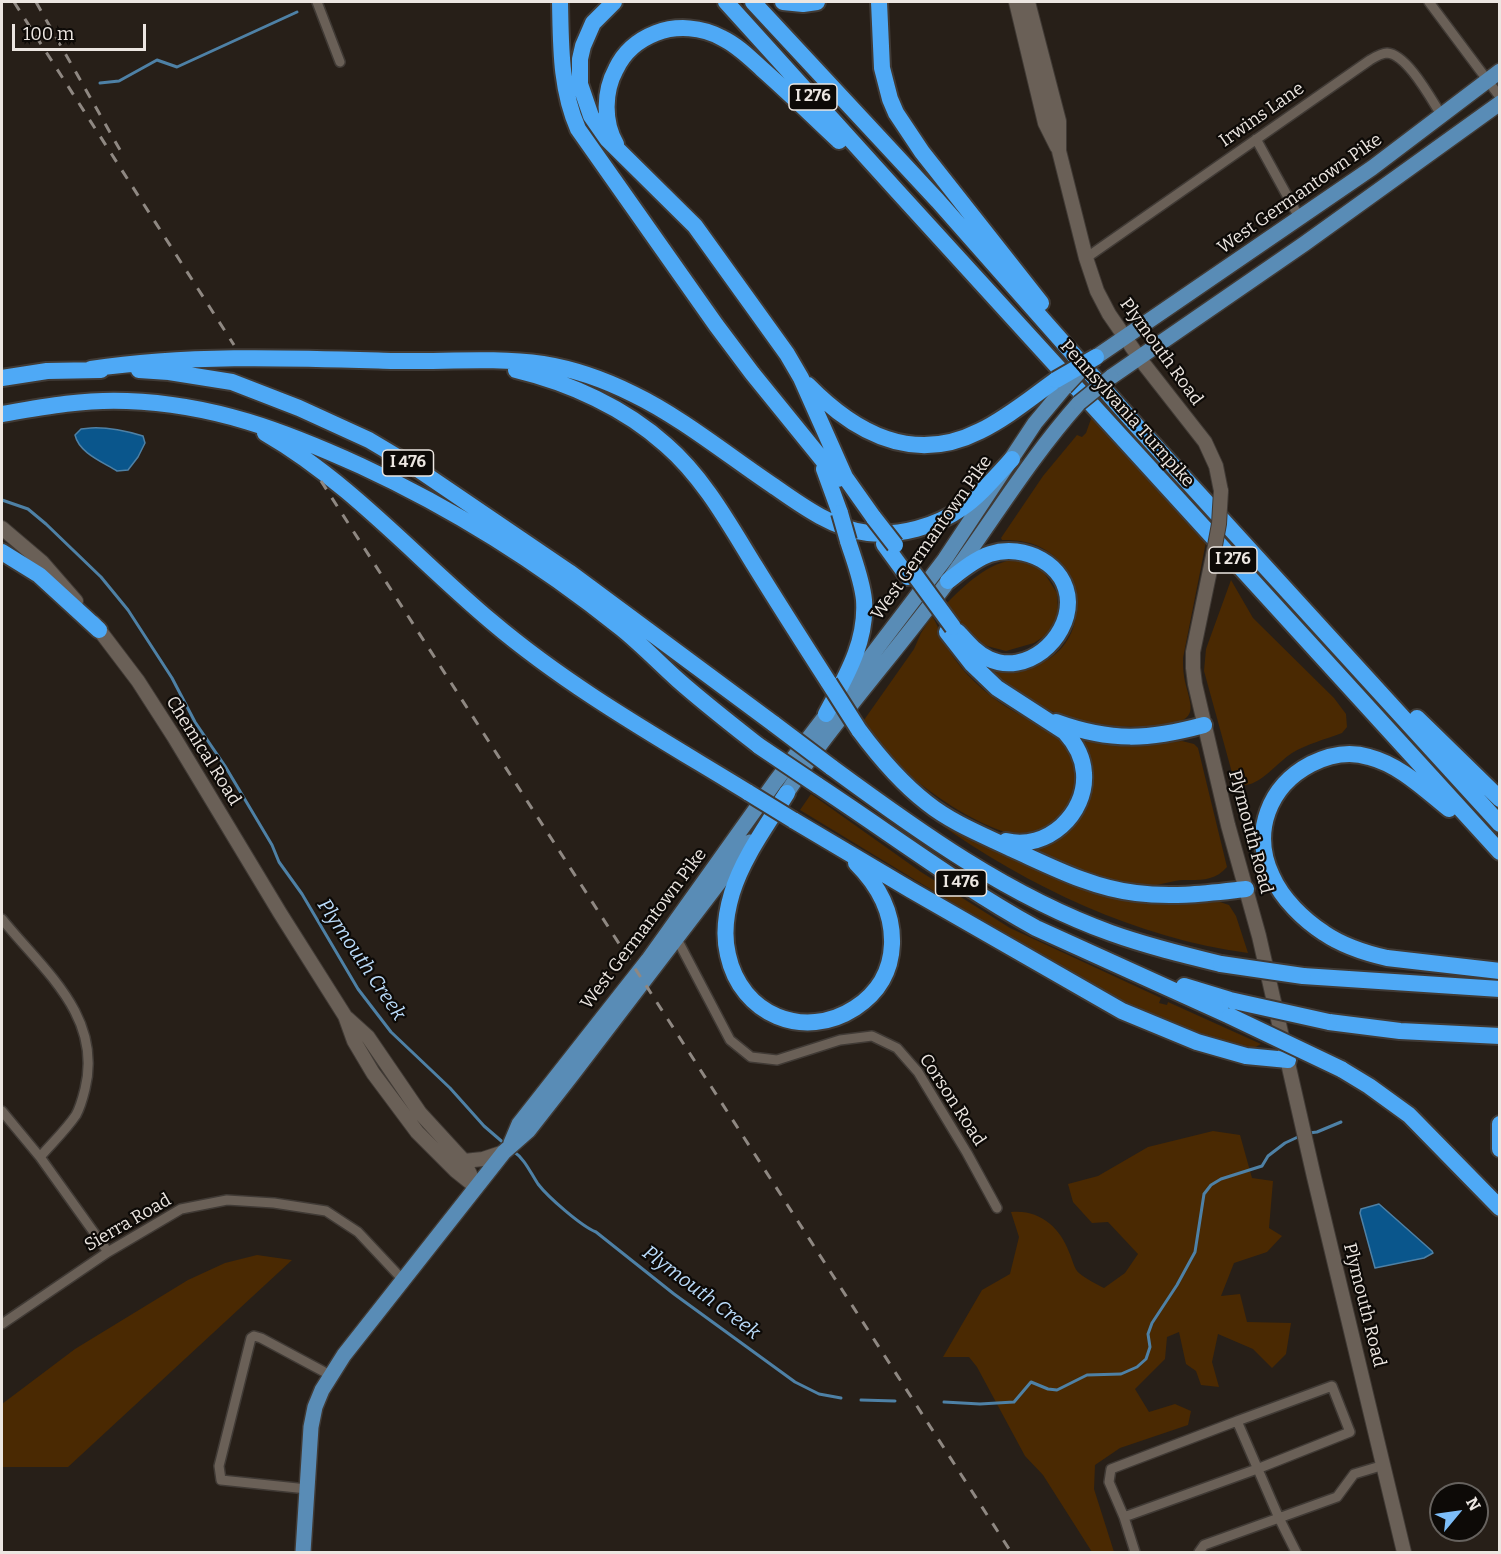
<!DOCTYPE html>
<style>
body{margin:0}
#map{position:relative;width:1501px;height:1554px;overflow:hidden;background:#271f18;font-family:Bitter,serif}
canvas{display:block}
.frame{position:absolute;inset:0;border:3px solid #ece6e1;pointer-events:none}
.north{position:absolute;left:1429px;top:1482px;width:60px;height:60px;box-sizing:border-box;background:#0d0a07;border:2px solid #66625e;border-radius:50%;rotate:61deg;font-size:16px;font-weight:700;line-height:24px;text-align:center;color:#ece6e1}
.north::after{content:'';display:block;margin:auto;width:21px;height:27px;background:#7dbef9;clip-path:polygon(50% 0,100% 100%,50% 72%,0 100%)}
.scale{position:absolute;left:12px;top:24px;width:134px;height:27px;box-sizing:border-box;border:3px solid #ece6e1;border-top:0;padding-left:8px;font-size:18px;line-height:21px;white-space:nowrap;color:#ece6e1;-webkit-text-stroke:4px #0d0a07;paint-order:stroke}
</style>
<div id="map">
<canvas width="1501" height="1554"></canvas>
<div class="frame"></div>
<div class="north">N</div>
<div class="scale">100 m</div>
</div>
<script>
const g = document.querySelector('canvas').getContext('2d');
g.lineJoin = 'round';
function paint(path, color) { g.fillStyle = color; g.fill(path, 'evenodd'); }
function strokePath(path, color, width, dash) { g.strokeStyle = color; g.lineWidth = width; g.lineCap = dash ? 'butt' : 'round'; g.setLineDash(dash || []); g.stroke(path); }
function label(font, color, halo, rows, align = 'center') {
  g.font = font + ' Bitter,serif'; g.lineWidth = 4.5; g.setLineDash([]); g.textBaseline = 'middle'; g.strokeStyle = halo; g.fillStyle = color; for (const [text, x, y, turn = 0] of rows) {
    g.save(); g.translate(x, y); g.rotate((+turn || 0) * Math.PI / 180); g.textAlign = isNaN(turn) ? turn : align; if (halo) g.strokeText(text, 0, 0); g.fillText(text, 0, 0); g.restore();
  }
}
paint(new Path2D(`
 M1092,416L1206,542L1183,658C1183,664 1183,670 1184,676C1185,685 1193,705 1190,712C1186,723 1171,724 1161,725C1122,730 1080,724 1044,708C1022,698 1003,680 984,665C994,667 1006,671 1016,671C1027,670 1038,665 1047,660C1088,636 1085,576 1047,551C1034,542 1018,540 1002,540L1001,538L1043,476L1077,435L1082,437L1086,433Z
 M1011,560L1030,562L1038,568L1045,574L1057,593L1058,612L1054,622L1046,635L1034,643L1006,651L983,645L971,638L943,607C963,587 983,566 1011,560Z
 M1231,580L1253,618L1334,698L1346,714L1347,727L1342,733C1326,739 1307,744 1292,753C1276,763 1258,790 1236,785L1234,780L1204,671L1206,649Z
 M932,616C940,628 942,641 950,652C963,673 985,693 1005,706C1026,720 1059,730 1070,754C1078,772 1077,790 1067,806C1058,822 1036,835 1017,834C987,832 930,794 907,773C890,757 876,740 864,720L914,649L921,633Z
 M1080,741L1140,745L1182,741L1194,744L1198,748L1227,867C1215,881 1201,880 1184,880C1172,880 1160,886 1147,886C1109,886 1069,868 1036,851L1037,848L1073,823Z
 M811,794L921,872L1010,928L1161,998L1159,1003L1167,1005L1168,1002L1261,1044L1254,1048H1249L1193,1031L1135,1007L1080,980L800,810Z
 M937,822L957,833L1060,878L1185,903L1217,901L1229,905L1236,916L1248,953C1136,938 1029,887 937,822Z
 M1213,1131L1240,1135L1252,1178L1273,1181L1269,1228L1282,1236L1267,1252L1234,1263L1221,1296L1240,1294L1247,1322L1291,1323L1286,1354L1272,1368L1253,1349L1218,1334L1212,1362L1219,1387L1201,1385L1196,1371L1186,1364L1179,1332L1167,1337L1165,1359L1135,1389L1149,1412L1175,1404L1191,1411L1188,1425L1120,1448L1095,1465L1094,1489L1114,1552H1092L1043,1475L1025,1456L977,1367L969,1357H943L982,1290L1010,1274L1019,1237L1011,1212C1039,1209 1060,1227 1069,1252C1072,1258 1074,1269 1079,1273C1086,1279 1096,1284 1104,1288L1125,1273L1138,1254L1108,1222L1092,1223L1073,1202L1068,1184L1098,1176L1148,1147Z
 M257,1255L292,1260L68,1467H2V1404L75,1349L188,1280L225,1263Z`), '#4a2902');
const water = new Path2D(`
 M91,428C109,427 126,431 143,436L145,443L138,457L128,470L117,471C103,462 79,453 75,435L81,429Z
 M1379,1204L1432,1251L1433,1253L1424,1258L1375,1268L1360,1213L1361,1209Z`);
paint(water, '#0a568c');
strokePath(water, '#4e81a6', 1.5);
strokePath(new Path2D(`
 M100,83L119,81L157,60L177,67L297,12
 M2,500L28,509L46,524L101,577L128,610L172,678L195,722L225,766L272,845L279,862L302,894L358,989L391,1032L450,1088L484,1126L506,1145
 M1309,1133L1317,1132L1341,1122
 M513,1151C525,1159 530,1172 538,1184C548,1197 581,1226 596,1232L674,1294L795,1382L819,1394L841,1398
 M861,1400L895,1401
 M944,1402L980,1404L1014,1402L1031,1382L1048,1389L1057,1390L1087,1375L1121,1374L1137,1367L1146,1359L1150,1347L1148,1334L1152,1323L1177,1285L1195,1252L1204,1194L1211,1185L1221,1179L1262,1166L1268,1156L1285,1143L1300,1136`), '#4e81a6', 3);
const minor = new Path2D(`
 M317,2L340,62
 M1429,2L1500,97
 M1256,139L1300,219
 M1086,258L1370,60C1375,57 1382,53 1387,53C1407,54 1431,99 1442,116
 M2,919C43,970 103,1016 85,1089C83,1097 80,1108 76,1115C66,1130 51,1144 40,1157
 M677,939L730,1040L751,1057L777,1060L840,1040L872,1036L897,1048L918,1072L967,1153L997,1208
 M2,1111L40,1157L108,1252
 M2,1324L108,1252L181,1209L227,1200L274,1203L326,1211L358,1232L404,1281
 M307,1489L221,1480L219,1466L251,1338L254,1336L261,1338L330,1375
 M1124,1517L1257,1469L1350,1432L1332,1386L1237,1421
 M1135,1552L1124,1517L1109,1482L1111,1469L1237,1421L1279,1518L1296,1552
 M1199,1552L1204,1545L1337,1497L1354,1474L1384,1465`);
const secondary = new Path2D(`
 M1016,2L1045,123L1057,147
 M1028,2L1059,121V151L1086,258L1097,291L1109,314L1140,359L1205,442L1216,466L1221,491
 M2,528L42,562L76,601
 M1214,551L1193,652V668L1195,684L1228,825L1259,936L1314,1177L1404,1552
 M94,623L138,681L174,737L280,913L345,1016L354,1041L373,1073L417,1132L456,1171L476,1187
 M347,1018L368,1037L420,1113L464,1161L475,1185
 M464,1161L483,1159L504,1152`);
const primary = new Path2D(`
 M1096,357L1372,168L1500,71
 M1111,377L1304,244L1500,103
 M781,801C794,783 806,763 820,745C862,689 908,636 949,580C993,520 1030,458 1079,403
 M511,1143L519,1124L648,960L775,782L945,559L1035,423L1065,387
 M303,1552L311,1427L315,1407L322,1390L344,1355L504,1152L529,1130L572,1075L750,842`);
const motorway = new Path2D(`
 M560,2C561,45 560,88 578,129L716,325L752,373L838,479
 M614,2L593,23L583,46L580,59V84L591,116L607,139L695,226L787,354L801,378L845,477L874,518
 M726,2L898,192L1500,852
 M753,2L938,201L1135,424L1500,824
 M783,2L803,4L817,2
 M879,2L882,68L890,99L896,113L922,152L1041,303
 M616,144C603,122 604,91 616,69C624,52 638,40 656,33C677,25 702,27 722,38C737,45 750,58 762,69C788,92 814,117 839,141
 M91,369C191,354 292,358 394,361C443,362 494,357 543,364C574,369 605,380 633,394C681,417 730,457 775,487C802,506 834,529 868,533C900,536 935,527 962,508C981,495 996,476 1012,459
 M139,370L169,372L232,382L299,408L369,440L416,468L569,572L774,724
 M516,370C570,383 625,408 666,445C704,478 729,524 755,566C779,605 804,644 829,683
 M2,378L47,371L101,370
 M808,385C855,433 913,465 980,431C1007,418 1032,397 1056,380
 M2,414C42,407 85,399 127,401C213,404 284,431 361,466C454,509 541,564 621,628C641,644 659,663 678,680C704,703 731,724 759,746
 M265,433C350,482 417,559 492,622C571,689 661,739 749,793
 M824,469L840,513
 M884,544L908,577
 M2,552L39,575L99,630
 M948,581C961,571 975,559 990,554C1024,543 1067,564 1068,602C1068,640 1026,676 989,659C976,653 967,642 958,632
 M947,632L972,664L997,688L1065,732C1075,743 1083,756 1084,773C1087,814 1047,851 1006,841
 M826,714C845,678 867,643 864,600C862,580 854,560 848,541
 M1417,718L1500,799
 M1056,722C1111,742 1149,740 1204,725
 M859,730C879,757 900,782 927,803C952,823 983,835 1012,849C1052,867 1092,888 1136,893C1173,898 1209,893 1246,889
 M831,767C918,831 1008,896 1111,933C1147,946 1184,955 1221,964
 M817,785C890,833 960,886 1036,928L1230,1016
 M787,793C768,824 743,857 732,893C726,913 723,935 728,955C741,1015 804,1041 855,1008C878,993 891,971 892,944C893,912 878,885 856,863
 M1449,809C1424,789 1400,765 1369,757C1350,751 1329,755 1311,764C1269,786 1251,832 1272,876C1282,899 1304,920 1324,933C1343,946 1365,953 1387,958L1500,971
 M793,820L911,890L1122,1011L1197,1042L1246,1056L1288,1060
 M1303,976L1500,989
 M1184,986L1230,1000
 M1329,1022L1400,1031L1500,1036
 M1341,1069L1369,1086L1409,1115L1500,1208
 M1500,1124V1149`);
strokePath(minor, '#403a35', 12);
strokePath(secondary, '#403a35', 16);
strokePath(primary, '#403a35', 18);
strokePath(motorway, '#403a35', 20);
strokePath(minor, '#6a6057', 9);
strokePath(secondary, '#6a6057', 14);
strokePath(primary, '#598cb6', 15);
strokePath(motorway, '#4ea9f6', 16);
strokePath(new Path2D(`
 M14,2L234,345
 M36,2L124,157
 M321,481L1011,1552`), '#8f8882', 3, [10, 10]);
const secondaryBridge = new Path2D(`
 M1214,551L1219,524L1221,491`);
const primaryBridge = new Path2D(`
 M1065,387L1082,369
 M1079,403L1111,377`);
const motorwayBridge = new Path2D(`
 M1056,380L1096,357
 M840,513L848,541
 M874,518L895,545
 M912,571L953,627
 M829,683L859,730
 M774,724L831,767
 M759,746L817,785
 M749,793L793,820
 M1221,964L1303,976
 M1230,1000L1329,1022
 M1230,1016L1341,1069`);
strokePath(secondaryBridge, '#403a35', 16, []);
strokePath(primaryBridge, '#403a35', 18, []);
strokePath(motorwayBridge, '#403a35', 20, []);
strokePath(secondaryBridge, '#6a6057', 14);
strokePath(primaryBridge, '#598cb6', 15);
strokePath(motorwayBridge, '#4ea9f6', 16);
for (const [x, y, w] of [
 [813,97,48],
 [408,463,51],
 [1233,560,48],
 [961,883,51]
]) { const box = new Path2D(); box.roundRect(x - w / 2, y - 13, w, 26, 4.5); g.fillStyle = '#0d0a07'; g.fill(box); strokePath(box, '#ece6e1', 1.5); }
label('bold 16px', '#ece6e1', null, [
 ["I 276",813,97],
 ["I 476",408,463],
 ["I 276",1233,560],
 ["I 476",961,883]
]);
label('18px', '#ece6e1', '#0d0a07', [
 ["Irwins Lane",1262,115,-35],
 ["West Germantown Pike",1300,194,-35],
 ["Plymouth Road",1161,352,54],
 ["Pennsylvania Turnpike",1127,414,48],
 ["West Germantown Pike",932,538,-55],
 ["Chemical Road",203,751,58],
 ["Plymouth Road",1250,832,75],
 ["West Germantown Pike",644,929,-53],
 ["Corson Road",952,1100,57],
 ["Sierra Road",128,1223,-30],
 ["Plymouth Road",1364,1305,76]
]);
label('italic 20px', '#badbfa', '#0d0a07', [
 ["Plymouth Creek",361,960,56],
 ["Plymouth Creek",701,1293,37]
]);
</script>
